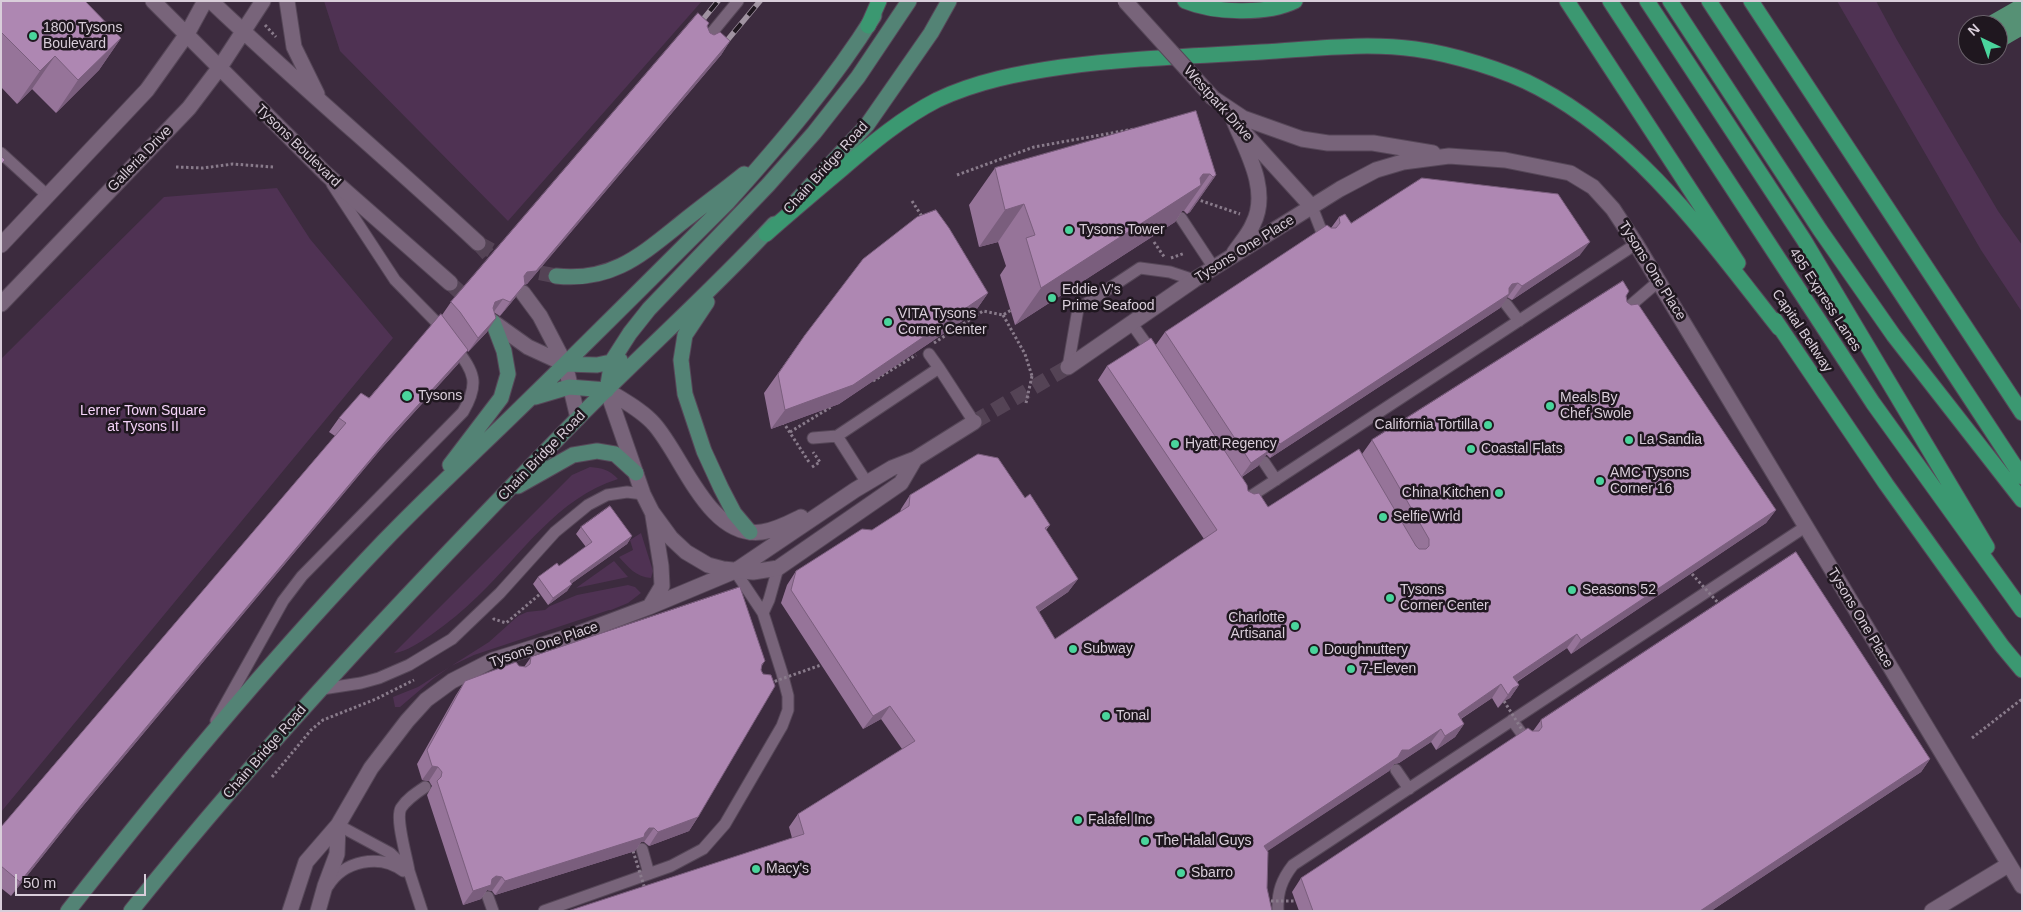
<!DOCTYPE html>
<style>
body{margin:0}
#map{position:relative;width:2023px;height:912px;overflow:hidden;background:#3c2b3e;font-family:Helvetica,sans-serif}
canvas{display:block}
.frame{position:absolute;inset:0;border:2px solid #d9ceda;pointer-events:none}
.north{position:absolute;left:1958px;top:15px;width:50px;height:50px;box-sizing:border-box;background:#1f171f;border:1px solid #69606a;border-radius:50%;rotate:318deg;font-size:14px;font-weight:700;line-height:20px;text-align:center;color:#d9ceda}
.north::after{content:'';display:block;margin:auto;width:18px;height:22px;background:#4ad49c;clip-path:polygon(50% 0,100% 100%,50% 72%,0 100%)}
.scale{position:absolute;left:15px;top:874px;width:131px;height:22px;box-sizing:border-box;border:2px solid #d9ceda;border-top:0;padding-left:6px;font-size:15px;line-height:18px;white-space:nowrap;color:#d9ceda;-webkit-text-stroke:4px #1f171f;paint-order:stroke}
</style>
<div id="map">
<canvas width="2023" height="912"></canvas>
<div class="frame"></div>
<div class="north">N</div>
<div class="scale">50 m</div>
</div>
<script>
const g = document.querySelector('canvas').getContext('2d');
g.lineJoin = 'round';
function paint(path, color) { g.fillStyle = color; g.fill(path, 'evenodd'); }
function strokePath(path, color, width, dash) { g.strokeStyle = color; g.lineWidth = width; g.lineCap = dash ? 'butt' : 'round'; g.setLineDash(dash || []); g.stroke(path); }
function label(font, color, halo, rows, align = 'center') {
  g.font = font + ' Helvetica,sans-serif'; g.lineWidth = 5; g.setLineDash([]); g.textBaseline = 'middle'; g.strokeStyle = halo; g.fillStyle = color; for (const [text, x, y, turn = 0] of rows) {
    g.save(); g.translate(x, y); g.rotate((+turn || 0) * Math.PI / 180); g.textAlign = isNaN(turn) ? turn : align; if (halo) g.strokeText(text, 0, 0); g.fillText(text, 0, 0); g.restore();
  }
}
paint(new Path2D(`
 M324,1H702L508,221L340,51Z
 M1837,1H1876L1897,40L1998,211L2022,245V312L1981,250Z
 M277,188L310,239L393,338L1,812V359L164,197Z
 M590,467C602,468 610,470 618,479C557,498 522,554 478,596C464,610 448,623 431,635C420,642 406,652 394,653L572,475Z
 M641,533L653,571L651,578C636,577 628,567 619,557L633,550L630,540Z
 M614,561L628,577L576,588Z
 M628,585L635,587L641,593L628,603L611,610H609L474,655L451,666L434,678L400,707H395L393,697L418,687L489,642L518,616L527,612L545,610L550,606L577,595Z`), '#4f3253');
paint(new Path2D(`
 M2015,1H2022V36L1998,50V25H1973Z`), '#569175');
strokePath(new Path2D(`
 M478,243L503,271
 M450,283L475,306
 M974,422L1068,367`), '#544355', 15, [15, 8]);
strokePath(new Path2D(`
 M478,243L526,270L556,276`), '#544355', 15, [15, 8]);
const service = new Path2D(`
 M705,41L738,1
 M1,153L48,196
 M332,184L395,280L445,331
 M1312,207L1323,235
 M1181,218L1214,268
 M1506,304L1519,321
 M1624,311L1659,281
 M1132,324L1154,355
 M929,354L939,368
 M1068,367L1078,309L1140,268L1170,272L1194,280
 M813,438L837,436
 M1264,462L1276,480
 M867,483L837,436L939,368L974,422
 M1245,500L1636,244
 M763,613L769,600L778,568
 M322,689L361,683L379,678L409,665L452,639L500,593L555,532L588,505L607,495L627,492L643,494
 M1512,720L1525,738
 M216,721L283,601L302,576L463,412C481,381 473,372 454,345
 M1396,770L1409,789
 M338,825L390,853L409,871L422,911
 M642,849L649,874
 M409,871C407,857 395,819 401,808C407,799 416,793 425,787
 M328,886C343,861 380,853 403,871
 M488,897L493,911
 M544,911L671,866L703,849L725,824L782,726L788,710V696L782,673L763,613L735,571
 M1278,911C1277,892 1282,879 1293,865L1805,527`);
const tertiary = new Path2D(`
 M153,1L326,174L450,283
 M211,1C298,84 390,161 478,243
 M287,1L294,47L317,94
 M1213,98L1243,118L1302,139L1328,143H1373L1433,153
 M1234,121C1247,152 1270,191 1253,224C1249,234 1240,244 1234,253
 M1242,130L1312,207
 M1,245L147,90L187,34L205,1
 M523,293L540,316L565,364L578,418
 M1,304L189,108L220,67L263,1
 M493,322L528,347L565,364
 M1068,367L1194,280L1340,189L1376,170L1403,162L1449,156L1505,160L1570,173L1593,187L1613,209L1636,244L2022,886
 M607,390L643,494L652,512L671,538L686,552L708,565L723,569L753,572L778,568L901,483L915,459
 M607,390C622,400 642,410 654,424C683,456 708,539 762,532C776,530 789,523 801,517
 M650,606L662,586L661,566L653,516
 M290,911L306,862L338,825L371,768L407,721L426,700L452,681L493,660L577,634L649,607L735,571L855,490L892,468L915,459L974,422
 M318,911L325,886L337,854L338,825
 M1932,911L2008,865`);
const primary = new Path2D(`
 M795,202L867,125L931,33L949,1
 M556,276C611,282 640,256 680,224C701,207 723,191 744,174
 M707,302L685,335L681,360L685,394L704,451L721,488L734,513L750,532
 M565,364L597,365L620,360
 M607,390L612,361L630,333L649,309L768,185L814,133L858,77L909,1
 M535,397L569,387L607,390
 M450,465L501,398L508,374L504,351L493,322
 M518,486L573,455L597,451L615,454L636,473
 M68,911C168,783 272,658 384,541C426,497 470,457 513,415C585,345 656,274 727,203C780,144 832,83 874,16
 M131,911C269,738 422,578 576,420C641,354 711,292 774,224`);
const motorway = new Path2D(`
 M1185,1C1214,13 1266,15 1295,1
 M1567,1L1738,263
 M1610,1L1873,403L2022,610
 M1647,1L1804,240L1987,547
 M1670,1L1820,230L1894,336L2022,500
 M1709,1L2022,477
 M1751,1L2022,413
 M868,26L879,1
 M766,234C791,212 817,190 842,169C872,143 902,118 937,100C977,81 1020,73 1062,67C1129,58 1195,56 1262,52C1313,49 1365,42 1415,49C1452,54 1506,70 1539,88C1641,142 1709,240 1779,328
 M1775,320L1886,484L2002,646L2022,670`);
strokePath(service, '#564758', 13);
strokePath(tertiary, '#564758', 17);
strokePath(primary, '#564758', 17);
strokePath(motorway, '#564758', 17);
strokePath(new Path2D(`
 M265,25L276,37
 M176,167L203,168L233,164L273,167
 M957,175L1034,147L1134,129
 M1196,199L1240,214
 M912,201L923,218
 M1154,242L1165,258
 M1171,258L1185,253
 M1003,315L1025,354L1032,376
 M934,343L983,311L1003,315L1013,309
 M873,381L916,355
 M783,422L809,462
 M790,432L831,407
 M812,467L820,462L813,452
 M493,620L494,619L506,623L540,594
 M1972,738L2022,699
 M272,777L311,730L323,720L376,699L414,680`), '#897b8b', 3, [2.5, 2.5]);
strokePath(service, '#78647a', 11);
strokePath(tertiary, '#78647a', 15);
strokePath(primary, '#538375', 15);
strokePath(motorway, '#3b9871', 15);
const rail = new Path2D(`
 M696,28L718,1
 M720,49L760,1`);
strokePath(rail, '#a093a1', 5.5);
strokePath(rail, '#1f171f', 4, [11]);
const tertiaryBridge = new Path2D(`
 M1125,1L1213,98`);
strokePath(tertiaryBridge, '#564758', 17, []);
strokePath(new Path2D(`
 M1026,403L1032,376
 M1692,574L1720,605
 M770,683L821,665
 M1504,701L1524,733
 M633,851L645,889
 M1266,901H1295`), '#897b8b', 3, [2.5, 2.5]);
strokePath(tertiaryBridge, '#78647a', 15);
paint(new Path2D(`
 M1,1L121,38L99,70L56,113L32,89L17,104L1,87Z
 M707,26L710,33L730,41L721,55L527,284L524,285L515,298L500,316L495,313L487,332L468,352L467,350L458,364L380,450L77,813L11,896L1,888V827L335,436L329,432L339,418L369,398L442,315L451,302Z
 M1196,111L1216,175L1190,212L1187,214L1184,211H1182L1175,222L1015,325L1000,275L1006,266L998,242L979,247L969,205L995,168Z
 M1339,217L1351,223L1580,255L1512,300L1507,297L1500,308L1270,458L1267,455H1265L1258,466L1242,477L1248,491L1268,507L1362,454L1372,440L1626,296L1627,302L1776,510L1766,523L1571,654L1567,648L1517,682L1519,685L1510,698L1504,701L1498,708L1492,698L1461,719L1464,724L1455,737L1436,750L1431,742L1399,763L1394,764L1389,771L1267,851L792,838L789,827L798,814L902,749L881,719L863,729L781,603L787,585L796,571L872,530L900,512L901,509L910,495L1025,498L1050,525L1046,530L1078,579L1068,592L1039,612L1055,639L1204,539L1098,380L1107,366L1155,346L1165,332L1331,228Z
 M988,293L974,313L839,404L771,429L764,393L805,335Z
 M581,527L632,536L627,544L572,583L567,591L548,605L533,584L538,577L559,566L586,547L576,534Z
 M531,657L765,661L761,667L698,817L689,831L649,846L644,842H641L635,851L495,895L492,891L487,890L481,899L463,905L427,795L432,786L429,781L422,780L417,764L456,695L465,681L519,666L524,667Z
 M1541,720L1930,759L1921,772L1711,911H1299L1292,892L1301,878L1533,731Z`), '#967499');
paint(new Path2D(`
 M121,38L99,70L56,113L78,80Z
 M730,41L721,55L527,284L524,285L515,298L500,316L510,302L517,286L527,272Z
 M55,56L32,89L17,104L40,71Z
 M1203,174H1210L1184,211H1182L1175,222L1015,325L1041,288Z
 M1216,175L1190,212L1187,214L1213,177Z
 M1024,204L998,242L979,247L1005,210Z
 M1590,242L1580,255L1512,300L1522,286Z
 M1518,283L1500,308L1270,458L1280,444L1512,284Z
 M988,293L974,313L839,404L771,429L785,410Z
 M503,299L493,313L486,316L495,302Z
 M496,318L487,332L468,352L478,338Z
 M468,350L458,364L380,450L77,813L11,896L20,882L86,799L390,436Z
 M1277,441L1258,466L1241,477L1251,463L1270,442Z
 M1776,510L1766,523L1571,654L1581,640Z
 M632,536L627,544L565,588L570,581Z
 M1078,579L1068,592L1026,620L1036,607Z
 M572,584L567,591L548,605L553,598Z
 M1577,634L1567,648L1504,690L1513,677Z
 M1501,684L1492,698L1448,727L1458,714Z
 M1519,685L1510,698L1504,701L1498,708L1513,688Z
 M890,706L881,719L863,729L873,716Z
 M1464,724L1455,737L1436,750L1445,736Z
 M1441,729L1431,742L1399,763L1394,764L1389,771L1254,860L1264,846L1402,750Z
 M1930,759L1921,772L1711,911H1700Z
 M432,766L438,767L429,781L422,780Z
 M698,817L689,831L649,846L658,832Z
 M649,828H654L644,842H641L635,851L495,895L505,881Z
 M496,876L502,877L492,891L487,890L481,899L463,905L473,891Z`), '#7a5e7d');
const building = new Path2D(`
 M1,1H85L121,38L78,80L55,56L40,71L1,32Z
 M698,13L709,23L707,26L710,33L714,35L720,32L730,41L536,271L527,272L524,276L525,284L510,302L503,299L495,302L493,308L496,318L478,338L460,312L451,302Z
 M1196,111L1216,175L1213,177L1210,174H1203L1200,178L1201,185L1041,288L1026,238L1035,235L1024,204L1005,210L995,168Z
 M1,156L5,160L1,164Z
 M1422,178L1558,194L1590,242L1522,286L1518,283L1512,284L1509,288V294L1280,444L1277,441L1270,442L1267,445V452L1251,463L1165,332L1327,225L1331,228H1336L1340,223L1339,217L1345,214L1351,223Z
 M936,210L949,228L988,293L853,385L785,410L778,374L805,335L863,259L917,217Z
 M1623,281L1629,291L1626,296L1627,302L1631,305L1638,304L1776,510L1581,640L1577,634L1513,677L1519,685L1513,688L1508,695L1501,684L1458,714L1464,724L1445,736L1441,729L1409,750H1402L1398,757L1264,846L1268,852L1267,888L1272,911H568L804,834L798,814L915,741L890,706L873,716L791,590L796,571L862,529L872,530L909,506L910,495L978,454L998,458L1025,498L1030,494L1050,525L1045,528L1078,579L1036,607L1055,639L1217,530L1107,366L1151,338L1247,485L1248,491L1254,494L1259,493L1268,507L1359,449L1416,546L1419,549H1426L1429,546V539L1372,440Z
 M441,314L468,350L390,436L86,799L20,882L1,866V827L346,423L339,418L361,393L369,398Z
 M610,506L632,536L570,581L572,584L553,598L538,577L557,563L559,566L592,542L581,527Z
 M1796,552L1930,759L1700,911H1313L1301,878L1528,728L1532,731H1539L1542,727L1541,720Z
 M740,587L765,661L762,664L761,670L763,674L771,675L775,686L698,817L658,832L654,828H649L645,833L644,837L505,881L502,877L496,876L492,879L491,885L473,891L437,781L441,777L442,772L438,767L432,766L427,750L465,681L516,662L519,666L526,667L530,664L531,657Z`);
paint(building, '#ae87b2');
strokePath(building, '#7a5e7d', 1);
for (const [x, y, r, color] of [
 [33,36,5,"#4ad49c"],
 [1069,230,5,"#4ad49c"],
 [1052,298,5,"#4ad49c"],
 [888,322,5,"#4ad49c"],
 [407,396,6,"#4ad49c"],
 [1550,406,5,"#4ad49c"],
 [1488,425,5,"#4ad49c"],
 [1629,440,5,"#4ad49c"],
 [1175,444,5,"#4ad49c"],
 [1471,449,5,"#4ad49c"],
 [1600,481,5,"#4ad49c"],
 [1499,493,5,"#4ad49c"],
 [1383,517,5,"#4ad49c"],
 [1572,590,5,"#4ad49c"],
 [1390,598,5,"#4ad49c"],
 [1295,626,5,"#4ad49c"],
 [1073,649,5,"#4ad49c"],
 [1314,650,5,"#4ad49c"],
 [1351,669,5,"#4ad49c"],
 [1106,716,5,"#4ad49c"],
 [1078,820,5,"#4ad49c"],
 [1145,841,5,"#4ad49c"],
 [756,869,5,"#4ad49c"],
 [1181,873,5,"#4ad49c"]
]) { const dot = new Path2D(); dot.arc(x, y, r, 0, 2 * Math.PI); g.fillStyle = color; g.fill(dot); strokePath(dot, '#1f171f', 2); }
label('14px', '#d9ceda', '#1f171f', [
 ["1800 Tysons",43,28],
 ["Boulevard",43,44],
 ["Tysons Tower",1079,230],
 ["Eddie V's",1062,290],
 ["Prime Seafood",1062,306],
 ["VITA Tysons",898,314],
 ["Corner Center",898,330],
 ["Tysons",418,396],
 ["Meals By",1560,398],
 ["Chef Swole",1560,414],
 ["California Tortilla",1478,425,"right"],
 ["La Sandia",1639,440],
 ["Hyatt Regency",1185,444],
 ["Coastal Flats",1481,449],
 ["AMC Tysons",1610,473],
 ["Corner 16",1610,489],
 ["China Kitchen",1489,493,"right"],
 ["Selfie Wrld",1393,517],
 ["Tysons",1400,590],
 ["Corner Center",1400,606],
 ["Seasons 52",1582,590],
 ["Charlotte",1285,618,"right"],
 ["Artisanal",1285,634,"right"],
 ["Subway",1083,649],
 ["Doughnuttery",1324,650],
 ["7-Eleven",1361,669],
 ["Tonal",1116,716],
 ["Falafel Inc",1088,820],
 ["The Halal Guys",1155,841],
 ["Macy's",766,869],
 ["Sbarro",1191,873]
], 'left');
label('14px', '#d9ceda', '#1f171f', [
 ["Westpark Drive",1218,104,48],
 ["Tysons Boulevard",298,146,44],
 ["Galleria Drive",140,159,-46],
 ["Chain Bridge Road",826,168,-48],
 ["Tysons One Place",1245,249,-32],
 ["Tysons One Place",1652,271,58],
 ["495 Express Lanes",1825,300,57],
 ["Capital Beltway",1802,331,56],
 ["Chain Bridge Road",542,456,-46],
 ["Tysons One Place",1860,618,59],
 ["Tysons One Place",544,645,-19],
 ["Chain Bridge Road",265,752,-49]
]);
label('14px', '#f5d3f9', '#1f171f', [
 ["Lerner Town Square",143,411],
 ["at Tysons II",143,427]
]);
</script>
